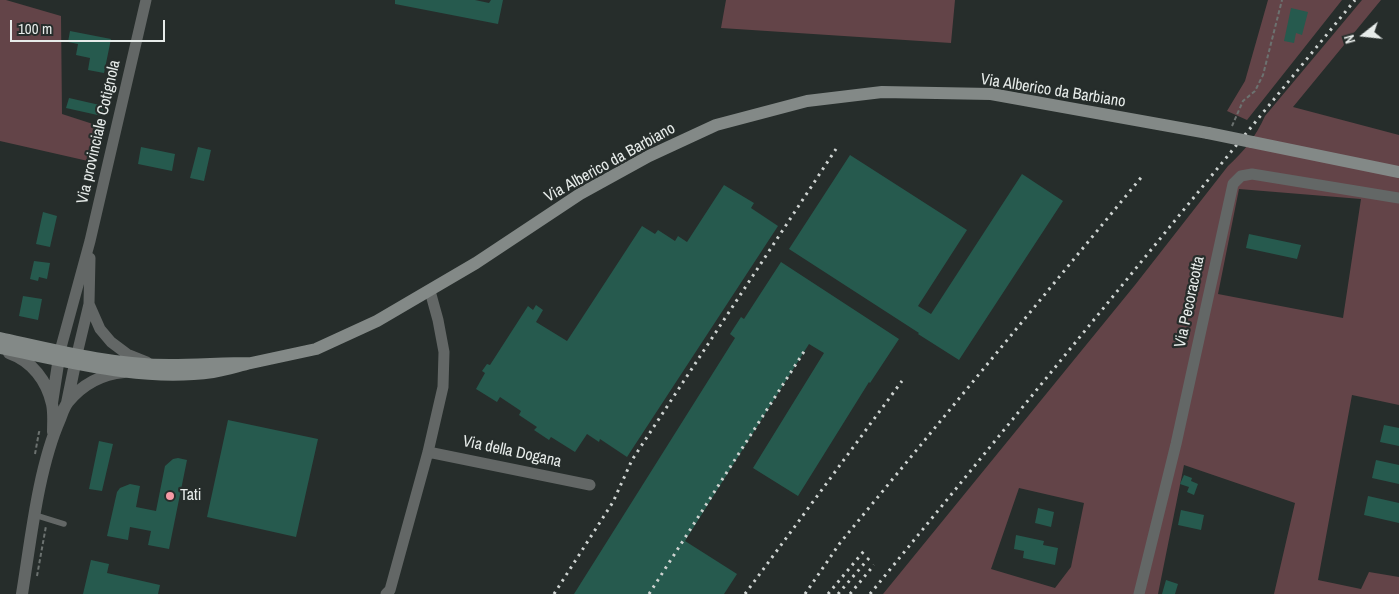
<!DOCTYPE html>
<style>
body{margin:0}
#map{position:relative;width:1399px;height:594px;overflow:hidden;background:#262d2b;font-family:"Archivo Narrow",sans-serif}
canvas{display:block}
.north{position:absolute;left:1339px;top:10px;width:50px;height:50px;-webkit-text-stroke:4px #262d2b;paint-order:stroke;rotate:254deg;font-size:14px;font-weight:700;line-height:20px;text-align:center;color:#e7ecea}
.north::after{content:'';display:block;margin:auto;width:18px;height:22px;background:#e7ecea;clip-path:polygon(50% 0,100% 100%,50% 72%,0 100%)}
.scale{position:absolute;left:10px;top:20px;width:155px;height:22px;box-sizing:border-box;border:2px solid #e7ecea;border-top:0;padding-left:6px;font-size:15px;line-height:18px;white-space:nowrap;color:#e7ecea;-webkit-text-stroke:4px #262d2b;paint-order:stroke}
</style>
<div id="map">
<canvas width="1399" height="594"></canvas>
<div class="north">N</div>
<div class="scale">100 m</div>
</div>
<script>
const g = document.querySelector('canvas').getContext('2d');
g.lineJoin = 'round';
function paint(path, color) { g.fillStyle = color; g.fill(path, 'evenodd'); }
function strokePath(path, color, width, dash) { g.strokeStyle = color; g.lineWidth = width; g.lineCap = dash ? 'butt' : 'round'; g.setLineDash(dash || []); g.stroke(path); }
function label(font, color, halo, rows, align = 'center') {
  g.font = font + ' "Archivo Narrow",sans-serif'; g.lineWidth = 4.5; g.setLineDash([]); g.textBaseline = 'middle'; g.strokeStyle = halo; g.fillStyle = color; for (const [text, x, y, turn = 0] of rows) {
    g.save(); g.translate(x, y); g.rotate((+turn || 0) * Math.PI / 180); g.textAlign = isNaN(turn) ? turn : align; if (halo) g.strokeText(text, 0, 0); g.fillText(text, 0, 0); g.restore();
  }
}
paint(new Path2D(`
 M0,0H6L61,16L62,114L96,125L88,161L0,141Z
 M726,0H955L951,43L721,28Z
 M1268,0H1342L1247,120L1227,111L1245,81Z
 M1362,0H1381L1293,107L1399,135V405L1352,395L1318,580L1361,589L1369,572L1399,577V594H1274L1295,503L1184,465L1158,594H883L1135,285L1228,166C1245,150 1255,138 1265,116ZM1239,189L1361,199L1343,318L1218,294ZM1019,488L1084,503L1071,567L1055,588L991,569Z`), '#634448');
paint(new Path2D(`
 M395,0H475L489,3L491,0H503L498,24L395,4Z
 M1291,8L1308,12L1302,35L1296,33L1294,43L1284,41Z
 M70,31L111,39L104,73L88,70L90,58L76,55L78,44L68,42Z
 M69,98L104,106L102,116L66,108Z
 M141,147L175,154L172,171L138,164Z
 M198,147L211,150L204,181L190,178Z
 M850,155L967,230L918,306L931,314L1022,174L1063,201L959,360L918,334L919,333L789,249Z
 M724,185L754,203L751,208L778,226L627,457L600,439L599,442L587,434L575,452L551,437L549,440L534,430L537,427L519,415L521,411L500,397L497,402L476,389L485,373L482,371L487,364L490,365L528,306L533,310L536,305L543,310L536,322L567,341L642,226L655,234L658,230L675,241L678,236L687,242Z
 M43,212L57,216L50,247L36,244Z
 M1249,234L1301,245L1297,259L1246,248Z
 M34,261L50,263L47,279L39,277L38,281L30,279Z
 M781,262L899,339L870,383L869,382L798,496L753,468L824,353L809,344L685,541L737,574L724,594H574L735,338L730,334L741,317L744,319Z
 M23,296L42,299L38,320L19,316Z
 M228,420L318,439L296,537L207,517Z
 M1384,425L1399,428V446L1380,442Z
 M99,441L113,444L102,491L89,489Z
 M178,458L187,460L169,549L148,545L151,531L130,527L128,540L107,536L117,492L120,488L130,484L140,486L136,507L156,511L165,466L173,459Z
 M1376,460L1399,465V484L1372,478Z
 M1184,475L1192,478L1191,481L1198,484L1194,495L1187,492L1189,487L1180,484Z
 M1368,496L1399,503V523L1364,515Z
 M1038,508L1054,512L1051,527L1035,523Z
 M1181,510L1204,515L1201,530L1178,525Z
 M1016,535L1044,541L1043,545L1058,548L1055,565L1023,558L1024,551L1014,549Z
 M91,560L109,564L107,573L160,585L158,594H83Z
 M1166,580L1178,584L1175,594H1162Z`), '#265a4e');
strokePath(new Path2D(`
 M1232,126L1243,101L1255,91L1263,75L1282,0
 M35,454L39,432L42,433
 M37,576L46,526`), '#6c7270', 2, [4, 2.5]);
strokePath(new Path2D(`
 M35,515L64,524`), '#636766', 5.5);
strokePath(new Path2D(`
 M90,258L89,304L100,329L111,342L127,354L147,362
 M60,351L90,241L146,0
 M77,354L89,304
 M428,452L590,485
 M386,594L390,590L428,452L443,387L444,352L438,320L430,291
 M1139,594L1176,444L1233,184L1241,176L1252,174L1399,198`), '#636766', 11);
strokePath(new Path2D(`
 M9,353C32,361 47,381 52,404C54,413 53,423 53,432
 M52,403L60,351
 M67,403L77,354
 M22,594C31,539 38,469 60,419C62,414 64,407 68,402C82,385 102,374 124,372`), '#636766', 12);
strokePath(new Path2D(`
 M1252,142L1399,172
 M0,338C55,350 113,365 170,365C197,365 224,363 251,363C238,366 226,370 213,372C142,382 70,362 0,348
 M251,363L316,349L377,321L476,263L580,194L649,156L716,125L807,101L882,92L991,94L1208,133`), '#838987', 12);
strokePath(new Path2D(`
 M554,594L613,502L632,460L836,149
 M649,594L805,350
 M745,594L902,381
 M805,594L840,543L1144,174
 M828,594L864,551
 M838,594L869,558
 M850,594L874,565
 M870,594L1355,0`), '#ced3d1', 3, [2.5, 5]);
strokePath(new Path2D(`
 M1208,133L1252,142`), '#838987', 12);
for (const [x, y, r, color] of [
 [170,496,5,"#f49aa5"]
]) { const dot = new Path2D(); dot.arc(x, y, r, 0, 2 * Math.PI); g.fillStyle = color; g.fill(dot); strokePath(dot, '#262d2b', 2); }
label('16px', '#e7ecea', '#262d2b', [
 ["Via Alberico da Barbiano",1053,91,9],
 ["Via provinciale Cotignola",99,132,-77],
 ["Via Alberico da Barbiano",610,163,-29],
 ["Via Pecoracotta",1190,302,-78],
 ["Via della Dogana",512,452,12]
]);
label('16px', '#e7ecea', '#262d2b', [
 ["Tati",180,496]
], 'left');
</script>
